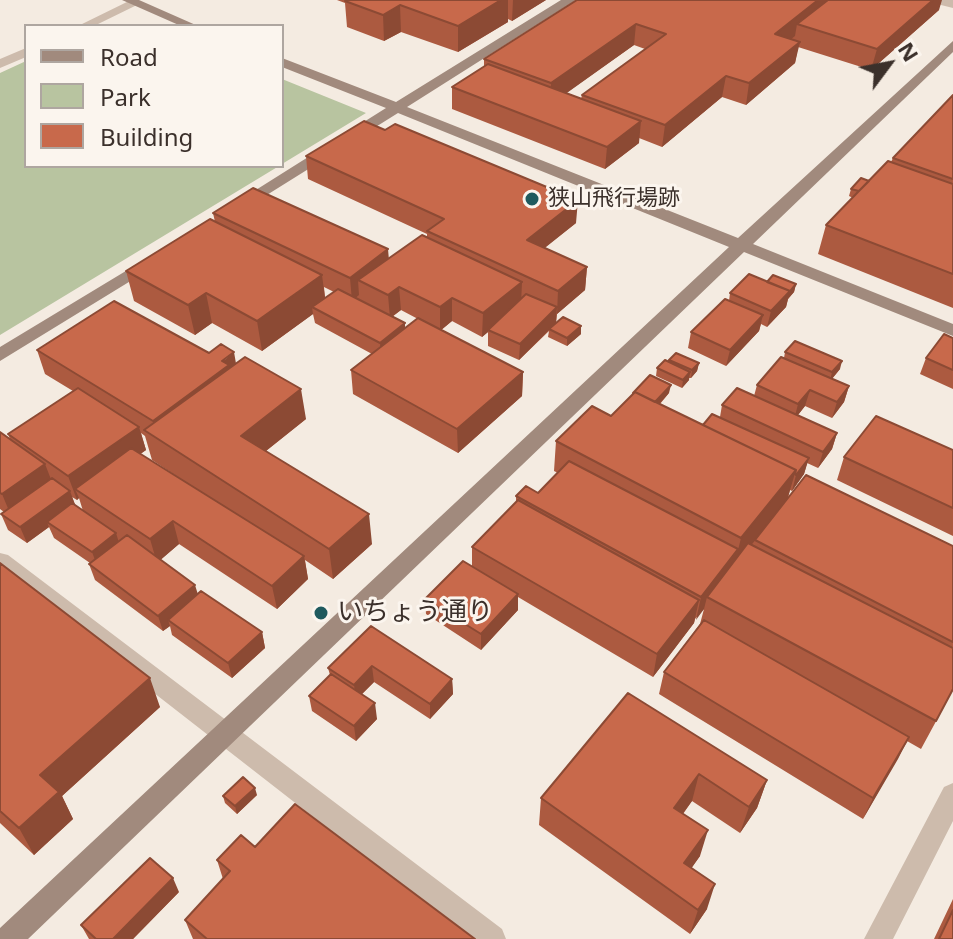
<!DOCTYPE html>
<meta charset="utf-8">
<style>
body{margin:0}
#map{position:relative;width:953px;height:939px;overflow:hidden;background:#f4ebe1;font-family:"Noto Sans",sans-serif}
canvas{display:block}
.legend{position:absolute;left:24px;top:24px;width:260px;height:144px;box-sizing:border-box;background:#fbf5ee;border:2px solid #aea6a0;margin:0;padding:10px 14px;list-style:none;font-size:24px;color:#3b302b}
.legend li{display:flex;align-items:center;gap:16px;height:40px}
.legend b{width:40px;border:2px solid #aea6a0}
.north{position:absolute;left:849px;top:24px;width:80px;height:80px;-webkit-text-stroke:6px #fbf5ee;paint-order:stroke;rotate:58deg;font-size:22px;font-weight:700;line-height:32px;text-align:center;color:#3b302b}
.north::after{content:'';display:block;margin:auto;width:28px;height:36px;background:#3b302b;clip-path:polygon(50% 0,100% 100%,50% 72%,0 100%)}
</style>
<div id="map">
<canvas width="953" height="939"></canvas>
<ul class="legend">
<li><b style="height:10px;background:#a18a7d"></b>Road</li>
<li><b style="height:22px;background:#b8c4a0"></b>Park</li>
<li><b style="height:22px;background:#c8694b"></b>Building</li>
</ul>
<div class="north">N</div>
</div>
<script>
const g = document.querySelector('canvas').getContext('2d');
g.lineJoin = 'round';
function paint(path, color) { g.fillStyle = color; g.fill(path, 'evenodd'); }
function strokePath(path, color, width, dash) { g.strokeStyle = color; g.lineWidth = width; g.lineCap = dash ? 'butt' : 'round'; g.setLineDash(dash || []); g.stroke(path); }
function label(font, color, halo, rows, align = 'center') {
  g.font = font + ' "Noto Sans","Noto Sans JP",sans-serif'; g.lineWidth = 6; g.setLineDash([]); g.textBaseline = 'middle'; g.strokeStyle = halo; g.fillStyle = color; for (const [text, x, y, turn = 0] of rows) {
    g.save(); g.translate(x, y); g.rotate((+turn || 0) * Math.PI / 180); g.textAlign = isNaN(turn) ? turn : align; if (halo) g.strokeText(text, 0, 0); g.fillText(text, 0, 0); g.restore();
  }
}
paint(new Path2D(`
 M26,61V166H279L0,335V73Z
 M282,79L366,113L282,164Z`), '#b8c4a0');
paint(new Path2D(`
 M131,0L141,3L94,26H78Z
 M931,0H953V8L933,3Z
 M26,48V57L0,68V59Z
 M0,553L8,555L502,929L506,939H470L0,573Z
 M953,783V821L893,939H864L944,787Z`), '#cdbbac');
paint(new Path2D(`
 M122,0H139L198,26H181Z
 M561,0H576L407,107L738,238L953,41V52L753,244L953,324V336L744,252L28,939H0V928L729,247L398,113L246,208L240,210L232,205L386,108L282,67V58L396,102Z
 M149,257L155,258L157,262L155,266L0,361V347Z`), '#a18a7d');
paint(new Path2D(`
 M337,0H546L512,21L508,19V22L458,52L401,32L384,41L347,27L345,3Z
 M577,0L939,10L871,70L798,47L795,63L746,105L722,97L662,147L639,138V143L605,169L452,109V87L484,67V59ZM634,45L645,49L582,95L581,99L566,93Z
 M953,95V308L818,254L826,225L853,198L849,196L851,189L869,181L891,162L893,158Z
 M306,156L576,223L544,248L587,267L585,290L557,314L556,323L581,334L567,346L548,337L549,331L519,360L488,346V332L482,337L452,321L441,330L523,372L522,396L458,453L353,394L351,370L372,354L315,323L313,314L262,351L212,323L195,335L134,301L126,271L215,222L213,213L389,258L427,238V234L308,179ZM324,287L334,292L325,298ZM401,310L418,319L405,329L392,317Z
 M767,282L796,284L794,292L788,299L786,307L767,327L761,324L759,331L726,366L688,348L691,332L729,301L730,293Z
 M953,338V389L920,374L926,358Z
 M37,350L209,353L236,364L306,419L266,451L372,544L333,579L305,560L308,579L277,609L179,544L160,560L198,594L262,632L265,648L232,678L172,635L170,626L163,631L95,580L89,564L90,563L54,538L49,527L27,543L8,530L1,514L4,512L0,509V432L10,439L8,434L73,391L45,374ZM141,433L145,436L152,460L190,485L140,454L146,450ZM72,497L77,500L79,498L83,511L75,505Z
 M785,352L840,369L832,379L849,386L844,402L832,418L805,406L798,415L837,433L832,449L818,468L807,463L804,474L792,491L790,490L788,498L953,546V690L921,749L907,741L863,819L659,694L664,672L700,624L704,609L695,619L694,623L653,677L518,597V610L481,650L426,614L425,599L472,566V547L516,502V496L538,493L558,473L554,471L556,441L611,416L669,393L660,404L703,425L720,417L722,405L754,396L757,385L784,358Z
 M669,360L699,363L697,371L691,378H689V380L682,388L656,376L657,368L669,362Z
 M953,450V536L837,480L844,457Z
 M0,563L160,707L62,796L73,819L34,855L0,823Z
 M371,626L452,679L453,694L430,719L374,682L362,694L377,719L356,741L312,711L309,696L330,675L328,668Z
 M628,693L767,780L757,808L740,833L692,801L683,814L700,856L691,868L707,909L690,934L539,825L541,798Z
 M257,795L237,814L225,803L223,796Z
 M255,847L475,939H193L185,920L223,879L217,860Z
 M179,892L133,939H89L81,925Z
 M953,899V939H934Z`), '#ac5a40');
paint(new Path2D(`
 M501,0H508V22L458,52V26Z
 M513,0H546L512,21Z
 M818,0H838L797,24L795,36L771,55L775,34Z
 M933,0H942L939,10L871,70L877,49Z
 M400,5L401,32L384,41L383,15Z
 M636,24L634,45L550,105L551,83Z
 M800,42L795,63L746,105L749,83Z
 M726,76L722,97L662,147L665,125Z
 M641,121L639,143L605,169L607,147Z
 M578,200L576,223L526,263L527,240Z
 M388,249L390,272L358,280L359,295L352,301L350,278Z
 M587,267L585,290L557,314L558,291Z
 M322,275L326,305L312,307L313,314L262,351L257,321Z
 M522,282L521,305L488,330V332L482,337L483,313Z
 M796,284L794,292L788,299L786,307L767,327L771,311Z
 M399,287L401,310L390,318L388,295Z
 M206,293L212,323L195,335L188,305Z
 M452,298V321L440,331V307Z
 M557,307L556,323L519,360L520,344Z
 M763,315L759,331L726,366L730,350Z
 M405,323V339L381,359L380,343Z
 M581,326V334L567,346V338Z
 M234,352L238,375L158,439L153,421Z
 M842,361L840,369L830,381L832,372Z
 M699,363L697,371L691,378L692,370Z
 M523,372L522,396L458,453L457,429Z
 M690,372L689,380L682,388L683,380Z
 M671,385L669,393L653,411L654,403Z
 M849,386L844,402L832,418L837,402Z
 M301,389L306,419L247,466L241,436Z
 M810,390L805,406L794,420L798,404Z
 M139,427L146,450L84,495L75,489L79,498L77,500L68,476Z
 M837,433L832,449L818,468L823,452Z
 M809,458L804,474L792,491L796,475Z
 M45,464L54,487L12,518L2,494Z
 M796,470L787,500L734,567L707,597L704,609L696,620L701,597L738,550L741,538Z
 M70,491L76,507L47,522L49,527L27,543L20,527Z
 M369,514L372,544L333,579L329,549Z
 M173,521L179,544L157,563L150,539Z
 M116,533L121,549L98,568L92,552Z
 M304,556L308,579L277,609L272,586Z
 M195,585L200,601L168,620L170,626L163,631L158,616Z
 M518,594V610L481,650V634Z
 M699,600L694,623L653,677L657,654Z
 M262,632L265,648L232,678L228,663Z
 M372,666L374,682L356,700L354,685Z
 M150,678L160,707L62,796L73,819L34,855L19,828L40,775Z
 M452,679L453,694L430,719V704Z
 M375,703L377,719L356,741L354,726Z
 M909,737L898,759L863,819L873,798Z
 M699,774L692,801L667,835L674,808Z
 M767,780L757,808L740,833L749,807Z
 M255,788L257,795L237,814L235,806Z
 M708,830L700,856L677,889L684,863Z
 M173,878L179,892L133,939H113Z
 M715,884L707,909L690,934L698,910Z`), '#8c4a34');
const building = new Path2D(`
 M346,0H501L458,26L400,5L383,15L345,1Z
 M577,0H818L775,34L800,42L749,83L726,76L665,125L582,95L666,34L636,24L551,83L484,59Z
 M828,0H933L877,49L797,24Z
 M488,64L641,121L607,147L452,87Z
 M953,95V179L893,158Z
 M364,121L385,130L395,124L578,200L527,240L587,267L558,291L427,231L444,219L306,156Z
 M888,161L953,184V274L826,225Z
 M861,178L869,181L859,191L851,189Z
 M253,188L388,249L350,278L213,213Z
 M210,219L322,275L257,321L206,293L188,305L126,271Z
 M422,235L522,282L483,313L452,298L440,307L399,287L388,295L358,280Z
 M749,274L790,291L771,311L730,293Z
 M773,275L796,284L787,295L790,291L767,282Z
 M338,289L405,323L380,343L312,307Z
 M526,294L557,307L520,344L488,330Z
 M725,299L763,315L730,350L691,332Z
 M114,301L209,353L221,344L234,352L222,361L229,365L153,421L37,350Z
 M563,317L581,326L567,338L549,329Z
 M418,318L523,372L457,429L351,370Z
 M944,334L953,338V370L926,358Z
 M795,341L842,361L832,372L785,352Z
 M676,353L699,363L692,370L669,360Z
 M245,357L301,389L241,436L369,514L329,549L144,430Z
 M781,357L849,386L837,402L810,390L798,404L757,385Z
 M665,360L690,372L683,380L657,368Z
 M650,375L671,385L655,402L635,392L633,393Z
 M78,388L139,427L68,476L8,434Z
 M737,388L837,433L823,452L722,405Z
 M635,392L796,470L741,538L556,441L592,406L611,416Z
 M712,414L809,458L796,475L795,474L796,470L703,425Z
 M876,416L953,450V508L844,457Z
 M0,432L45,464L2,494L0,493Z
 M131,448L304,556L272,586L173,521L150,539L75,489Z
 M569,461L738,549L701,597L516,496L526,486L538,493Z
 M806,475L953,546V642L755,540Z
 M52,478L70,491L20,527L1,514Z
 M518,500L699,600L657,654L472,547Z
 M72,503L116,533L92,552L47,522Z
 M127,535L195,585L158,616L89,564Z
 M748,543L953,648V689L936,721L707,597Z
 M463,561L518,594L481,634L425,599Z
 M0,563L150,678L40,775L59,792L19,828L0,811Z
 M201,591L262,632L228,663L168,620Z
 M704,620L909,737L873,798L664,672Z
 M371,626L452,679L430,704L372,666L354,685L328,668Z
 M331,674L375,703L354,726L309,696Z
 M628,693L767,780L749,807L699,774L674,808L708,830L684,863L715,884L698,910L541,798Z
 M243,777L255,788L235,806L223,796Z
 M295,804L475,939H207L185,920L230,871L217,860L241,835L255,847Z
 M150,858L173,878L113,939H96L81,925Z
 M953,910V939H939Z`);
paint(building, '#c8694b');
strokePath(building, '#8c4a34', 2);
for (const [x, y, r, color] of [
 [532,199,8,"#1f5a5e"],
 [321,613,8,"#1f5a5e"]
]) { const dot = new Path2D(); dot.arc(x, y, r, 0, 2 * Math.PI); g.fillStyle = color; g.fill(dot); strokePath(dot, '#fbf5ee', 3); }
label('22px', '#3b302b', '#fbf5ee', [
 ["狭山飛行場跡",548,199]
], 'left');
label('26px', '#3b302b', '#fbf5ee', [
 ["いちょう通り",337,613]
], 'left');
</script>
